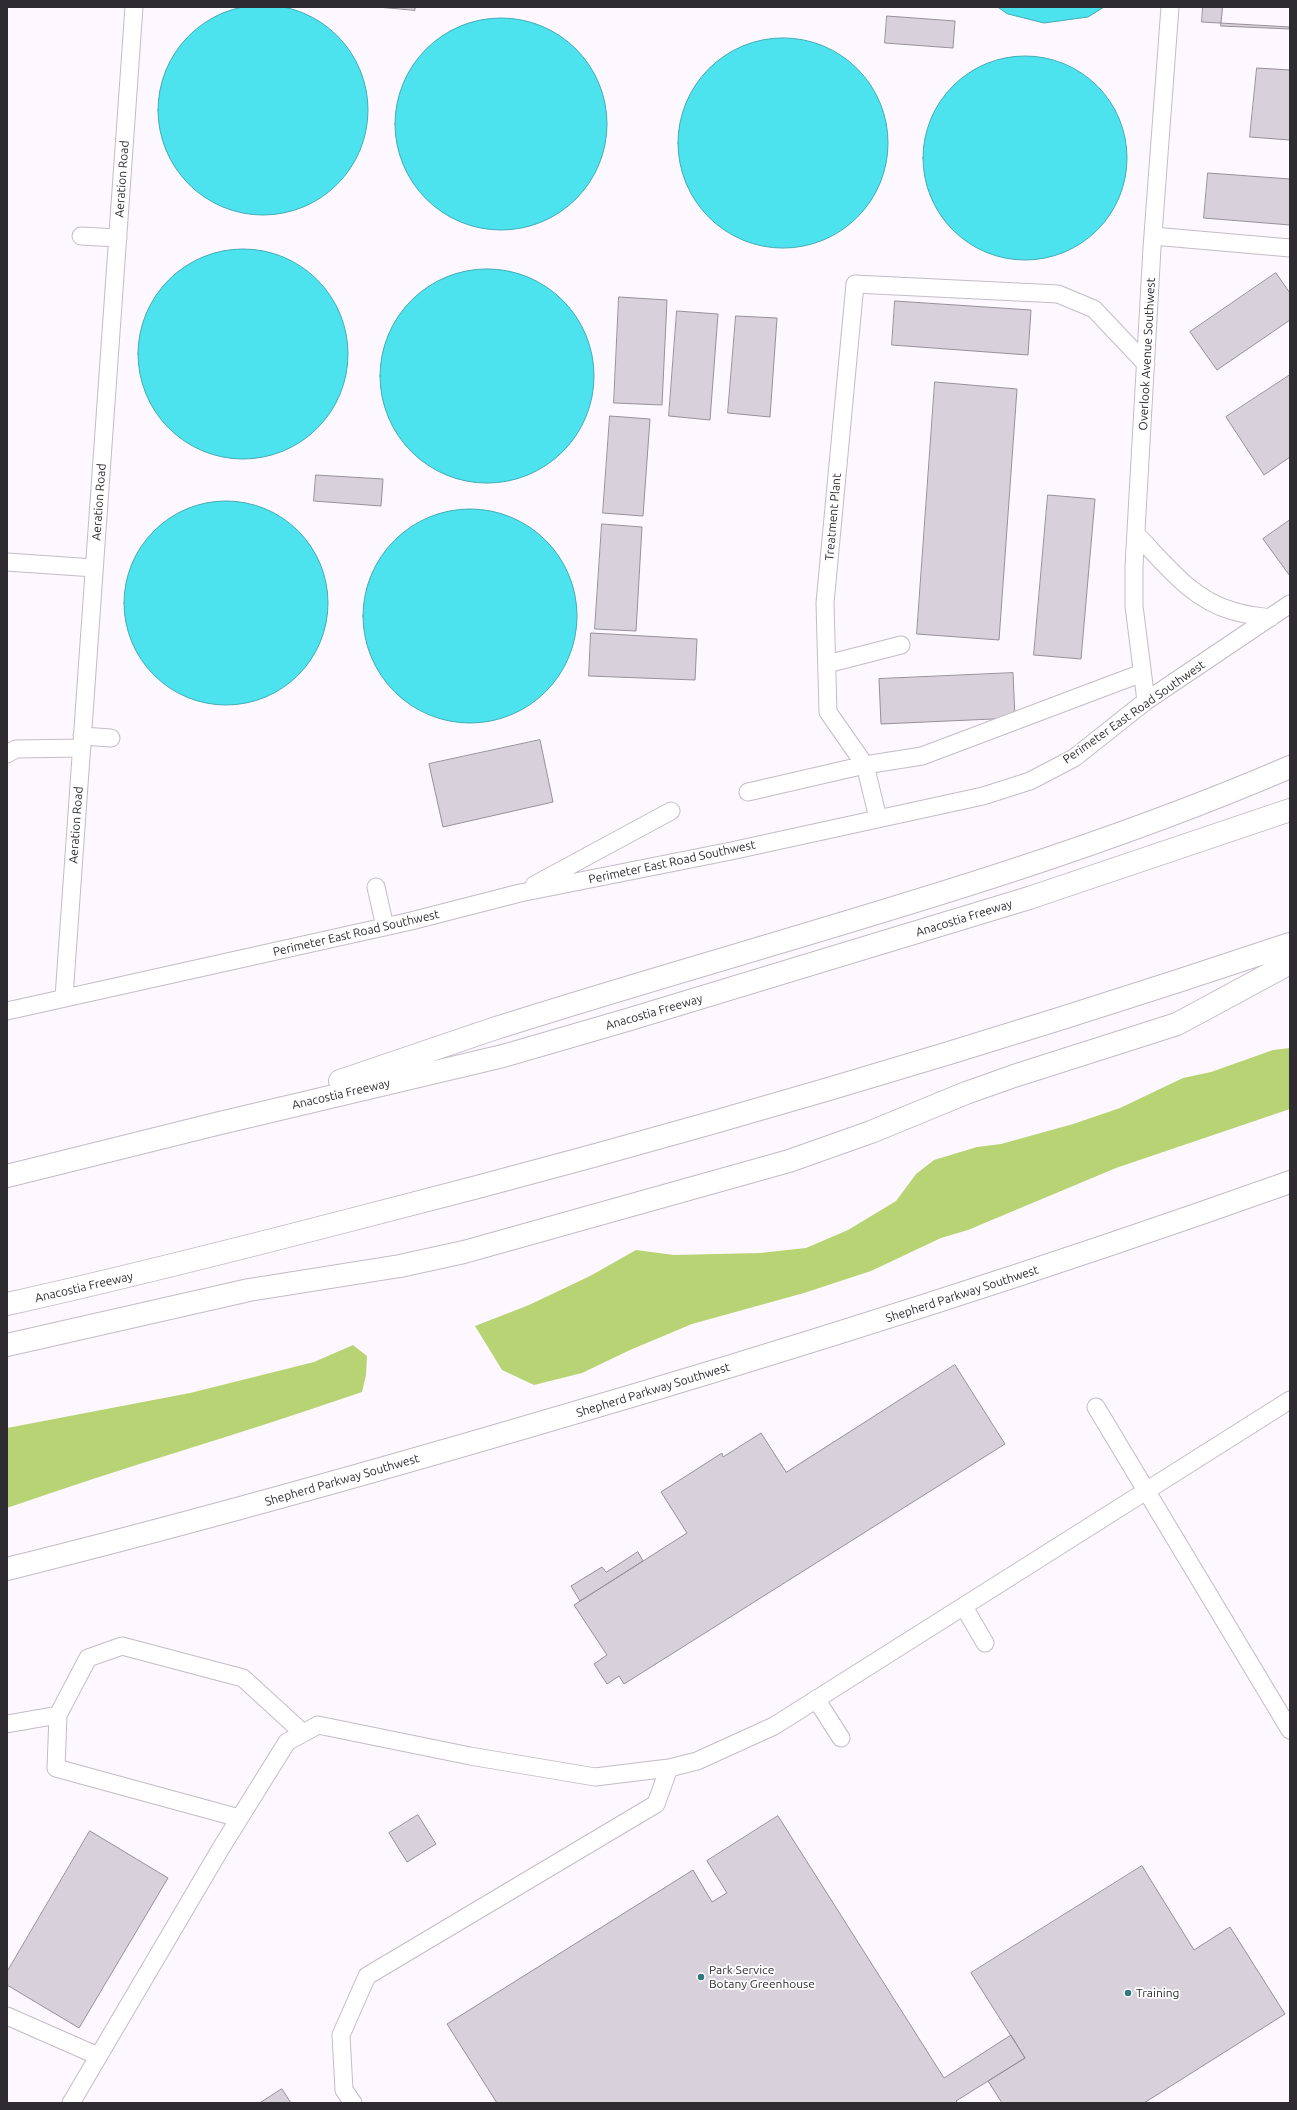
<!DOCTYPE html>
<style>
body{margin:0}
#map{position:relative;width:1297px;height:2110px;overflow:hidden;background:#fdf8ff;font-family:Ubuntu,sans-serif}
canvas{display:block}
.frame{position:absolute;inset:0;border:8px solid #2f2c31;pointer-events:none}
</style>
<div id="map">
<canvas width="1297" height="2110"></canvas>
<div class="frame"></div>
</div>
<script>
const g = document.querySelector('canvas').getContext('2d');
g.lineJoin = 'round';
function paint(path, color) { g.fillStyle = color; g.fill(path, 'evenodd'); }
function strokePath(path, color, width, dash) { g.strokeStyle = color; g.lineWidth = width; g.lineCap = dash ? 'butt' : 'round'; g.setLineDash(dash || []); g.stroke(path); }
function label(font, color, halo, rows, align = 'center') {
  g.font = font + ' Ubuntu,sans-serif'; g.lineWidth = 3.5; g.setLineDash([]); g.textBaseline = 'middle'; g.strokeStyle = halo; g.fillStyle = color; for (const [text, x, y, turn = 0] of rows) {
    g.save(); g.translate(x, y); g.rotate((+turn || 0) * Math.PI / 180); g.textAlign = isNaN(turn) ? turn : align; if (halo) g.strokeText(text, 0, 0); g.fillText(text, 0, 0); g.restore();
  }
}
paint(new Path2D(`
 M1290,1048V1109L1116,1168L968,1230L941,1238L871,1271L804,1293L692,1324L630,1350L582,1373L534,1385L502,1370L475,1326L529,1305L590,1276L636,1250L674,1255L760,1253L806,1248L848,1230L896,1201L916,1174L934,1160L977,1147L1001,1144L1073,1124L1120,1108L1183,1078L1211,1072L1273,1050Z
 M353,1345L367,1356L366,1375L362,1392C244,1433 124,1467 7,1508V1428L190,1393L314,1362Z`), '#b8d374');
const water = new Path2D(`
 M158 110a105 105 0 1 1 210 0a105 105 0 1 1-210 0Z
 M998,7H1104L1088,17L1044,23L1008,14Z
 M395 124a106 106 0 1 1 212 0a106 106 0 1 1-212 0Z
 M678 143a105 105 0 1 1 210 0a105 105 0 1 1-210 0Z
 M923 158a102 102 0 1 1 204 0a102 102 0 1 1-204 0Z
 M138 354a105 105 0 1 1 210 0a105 105 0 1 1-210 0Z
 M380 376a107 107 0 1 1 214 0a107 107 0 1 1-214 0Z
 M124 603a102 102 0 1 1 204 0a102 102 0 1 1-204 0Z
 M363 616a107 107 0 1 1 214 0a107 107 0 1 1-214 0Z`);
paint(water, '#4ce2ee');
strokePath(water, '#43abb5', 1);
const building = new Path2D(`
 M378,7H415V10Z
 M1203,7H1290V27L1202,22Z
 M1223,7H1290V29L1221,26Z
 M887,16L955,21L953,48L885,43Z
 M1257,68L1290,70V140L1250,137Z
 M1208,173L1290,179V225L1204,218Z
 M1276,273L1290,293V320L1217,370L1190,332Z
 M619,297L667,300L662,405L614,403Z
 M895,301L1031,310L1028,355L892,345Z
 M677,311L718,314L710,420L669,416Z
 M736,316L777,318L770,417L728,413Z
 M1290,375V457L1264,475L1226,417Z
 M935,382L1017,389L999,640L917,634Z
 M610,416L650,419L643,516L603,513Z
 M316,475L383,479L381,506L314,501Z
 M1048,495L1095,499L1081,659L1034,655Z
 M1290,520V576L1263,539Z
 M602,524L642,527L636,631L595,629Z
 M591,633L697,639L695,680L589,676Z
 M1013,673L1015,718L881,724L879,679Z
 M540,740L553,802L443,827L429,764Z
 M955,1365L1005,1444L624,1684L619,1676L607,1684L594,1664L607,1655L574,1605L687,1533L661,1492L722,1453L723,1457L761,1433L786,1472Z
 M638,1552L643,1561L580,1601L571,1586L602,1567L606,1572Z
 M418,1815L436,1844L407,1862L389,1833Z
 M778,1816L944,2078L1011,2035L1025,2058L956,2101L958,2103H497L447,2024L693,1870L712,1902L727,1893L707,1861Z
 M90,1831L168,1878L79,2028L7,1985V1972Z
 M1142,1866L1194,1950L1230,1927L1285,2014L1144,2103H1002L988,2081L1025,2058L971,1973Z
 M282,2089L291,2103H260Z`);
paint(building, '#d8d0db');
strokePath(building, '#97909a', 1);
const lane = new Path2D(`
 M81,236L118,238
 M1153,236L1290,248
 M1137,535C1165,564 1192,600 1233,611C1245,615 1258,616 1270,618
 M7,562L94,568
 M827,664L901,645
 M1142,673L922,756L865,765L828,712L825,603L855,284L1058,294L1094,309L1146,364
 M1146,701L1134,606V566L1152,248L1170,7
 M82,736L111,738
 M7,754L16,749L82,748
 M748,792L865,765L878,818
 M534,885L671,811
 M376,887L385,927
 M64,997L134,7
 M7,1011L411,921L520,893L731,851L983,796L1030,781L1074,758L1146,701L1290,604
 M1096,1407L1290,1730
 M964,1607L985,1643
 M816,1699L841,1738
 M7,1724L58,1715
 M239,1818L56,1768L58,1715L88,1658L122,1646L243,1678L303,1733
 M7,2016L98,2056
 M71,2103L221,1848L287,1742L318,1725L470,1756L595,1777L669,1768L697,1761L774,1726L1290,1400
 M353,2103L344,2090L341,2035L367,1976L656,1804L669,1768`);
const street = new Path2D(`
 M7,1569C184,1525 359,1476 533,1425C788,1351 1040,1271 1290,1182`);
const highway = new Path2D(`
 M340,1081C391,1064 442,1046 493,1029C759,944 1032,878 1290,767
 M7,1176L216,1124L503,1056L627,1020L1029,898L1290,810
 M7,1304C125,1278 242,1248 358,1218C672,1138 983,1047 1290,944
 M7,1345L249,1290L400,1266L464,1252L789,1161L871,1132L966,1093L1014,1076L1177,1024L1290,963`);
strokePath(lane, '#c3bcc7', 19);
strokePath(street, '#c3bcc7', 24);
strokePath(highway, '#c3bcc7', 24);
strokePath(lane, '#fff', 17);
strokePath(street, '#fff', 22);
strokePath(highway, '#fff', 22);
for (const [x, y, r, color] of [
 [701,1977,4,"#2f797d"],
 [1128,1993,4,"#2f797d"]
]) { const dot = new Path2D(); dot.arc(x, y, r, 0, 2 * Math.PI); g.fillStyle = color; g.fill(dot); strokePath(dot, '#fff', 1.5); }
label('12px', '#2f2c31', '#fff', [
 ["Aeration Road",122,179,-86],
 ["Overlook Avenue Southwest",1147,354,-87],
 ["Aeration Road",99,502,-86],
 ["Treatment Plant",833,517,-85],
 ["Perimeter East Road Southwest",1134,712,-35],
 ["Aeration Road",76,825,-86],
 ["Perimeter East Road Southwest",672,862,-12],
 ["Anacostia Freeway",964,918,-17],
 ["Perimeter East Road Southwest",356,933,-13],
 ["Anacostia Freeway",654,1012,-16],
 ["Anacostia Freeway",341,1094,-13],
 ["Anacostia Freeway",84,1287,-13],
 ["Shepherd Parkway Southwest",962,1294,-18],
 ["Shepherd Parkway Southwest",653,1390,-17],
 ["Shepherd Parkway Southwest",342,1480,-16]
]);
label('12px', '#2f2c31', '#fff', [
 ["Park Service",709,1970],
 ["Botany Greenhouse",709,1984],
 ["Training",1136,1993]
], 'left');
</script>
